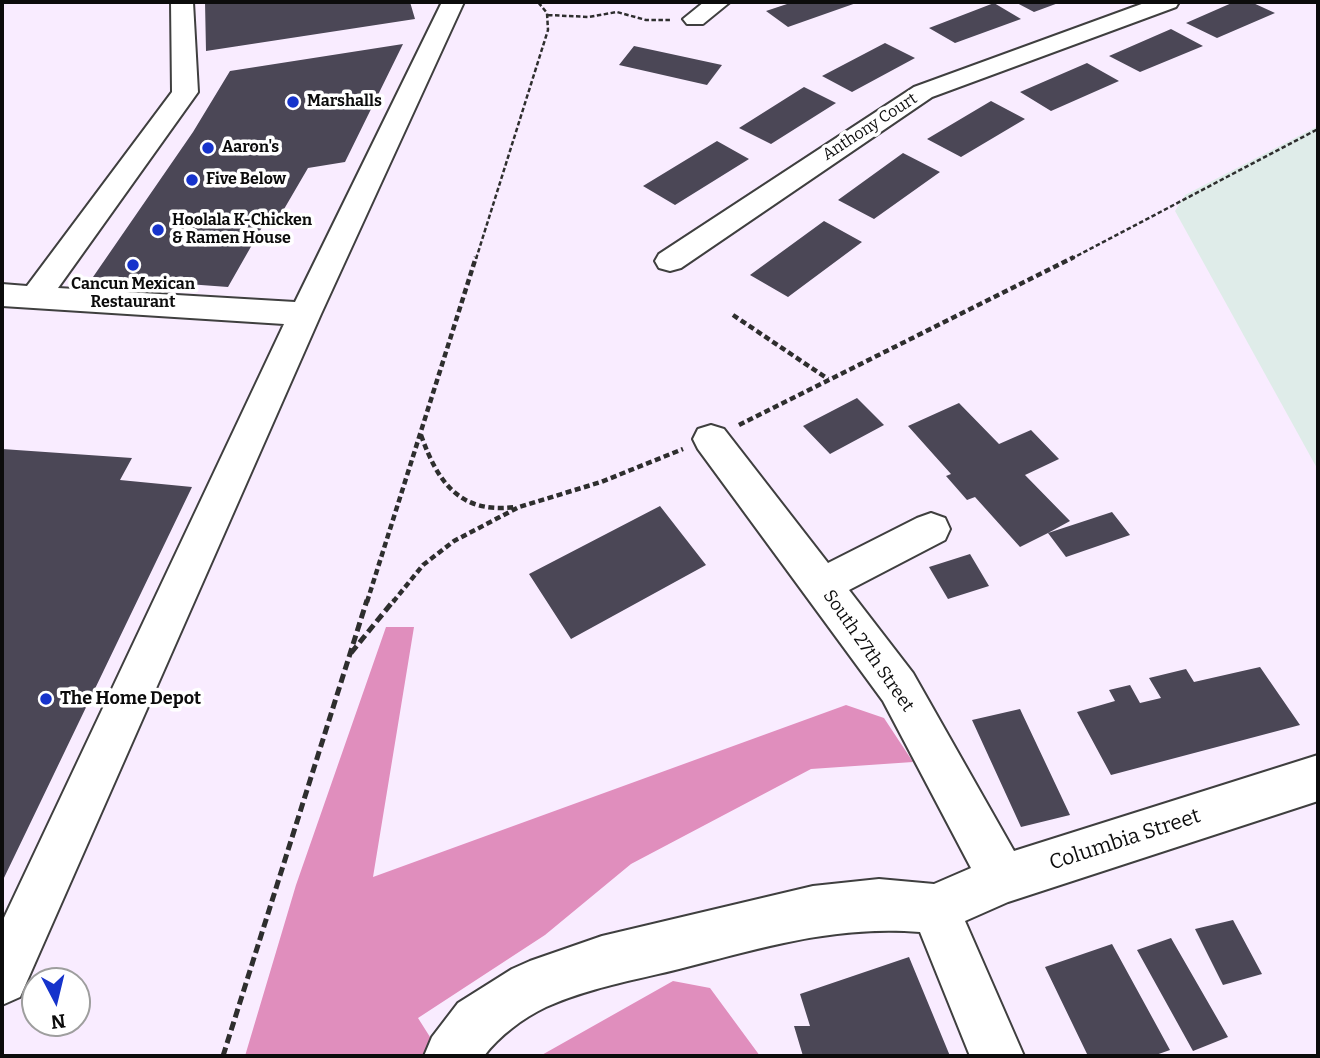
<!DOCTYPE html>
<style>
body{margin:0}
#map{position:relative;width:1320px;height:1058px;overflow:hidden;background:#f9ecff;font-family:Bitter,serif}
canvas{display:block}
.frame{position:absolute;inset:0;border:4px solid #0c0c0c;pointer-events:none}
.north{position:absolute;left:21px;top:967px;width:70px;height:70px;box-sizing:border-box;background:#fff;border:2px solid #9e9e9e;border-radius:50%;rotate:173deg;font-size:19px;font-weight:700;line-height:28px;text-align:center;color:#0c0c0c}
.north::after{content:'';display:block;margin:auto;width:24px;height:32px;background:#1633cb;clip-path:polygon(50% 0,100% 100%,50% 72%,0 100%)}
</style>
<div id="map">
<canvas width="1320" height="1058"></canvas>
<div class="frame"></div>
<div class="north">N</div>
</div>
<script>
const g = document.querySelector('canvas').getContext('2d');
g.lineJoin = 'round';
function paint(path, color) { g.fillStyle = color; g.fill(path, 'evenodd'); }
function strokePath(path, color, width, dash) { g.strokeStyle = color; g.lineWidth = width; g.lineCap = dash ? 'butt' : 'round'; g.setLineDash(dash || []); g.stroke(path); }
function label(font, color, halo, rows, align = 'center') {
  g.font = font + ' Bitter,serif'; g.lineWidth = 7; g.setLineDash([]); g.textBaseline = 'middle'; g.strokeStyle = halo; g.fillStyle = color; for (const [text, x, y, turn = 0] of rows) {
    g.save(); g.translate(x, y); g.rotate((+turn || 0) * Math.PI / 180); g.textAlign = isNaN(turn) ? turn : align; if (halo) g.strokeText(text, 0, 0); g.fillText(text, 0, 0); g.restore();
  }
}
paint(new Path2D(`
 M1318,126V470L1175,211L1185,195Z`), '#dfece9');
paint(new Path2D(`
 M386,627H414L373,877L846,705L884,718L913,762L811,769L631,864L545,935L418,1018L442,1056H245L296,885Z
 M673,981L710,988L760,1056H540Z`), '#e08ebd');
paint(new Path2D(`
 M205,2H410L415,19L206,51Z
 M793,2H859L788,27L766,11Z
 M1015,2H1061L1034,12Z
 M1234,2H1251L1275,13L1217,38L1186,23Z
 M994,3L1021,19L955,43L929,28Z
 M1171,29L1203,46L1140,72L1109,56Z
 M885,43L915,58L852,92L822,76Z
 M403,44L345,162L308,168L280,216L269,215L228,287L93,277L193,132L230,71Z
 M634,46L722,65L707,85L619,65Z
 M1087,63L1119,81L1051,111L1020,92Z
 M804,87L836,103L771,144L739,128Z
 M991,101L1025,119L961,157L927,139Z
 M717,141L749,159L675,205L643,186Z
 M903,153L940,172L874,219L838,200Z
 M824,221L862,242L788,297L750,275Z
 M857,398L884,425L830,454L803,426Z
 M959,403L999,444L1031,430L1059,459L1025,475L1070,521L1048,533L1112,512L1130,535L1066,557L1048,533L1020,547L975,497L967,500L946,476L951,474L908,426Z
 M2,449L132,458L120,480L192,487L2,882Z
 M660,506L706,565L571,639L529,574Z
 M970,554L989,586L948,599L929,567Z
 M1260,667L1300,725L1111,775L1077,712L1115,701L1109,690L1130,685L1140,703L1161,698L1149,678L1186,669L1194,682Z
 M1020,709L1070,815L1021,827L972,720Z
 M1233,920L1262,974L1223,985L1195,929Z
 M1171,938L1228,1037L1193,1051L1137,950Z
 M1112,944L1170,1050L1153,1056H1088L1045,967Z
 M909,957L950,1056H803L794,1026H810L800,994Z`), '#4b4756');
const minor = new Path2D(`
 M171,2H193L198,92L58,288L295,302L442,2H464L321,314L20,997L2,1005V922L284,324L2,306V284L27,286L172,92Z
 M704,2H730L703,24H687L683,19Z
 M1147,2H1179L1176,7L932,97L681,268L670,271L659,268L655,261L659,254L914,87Z
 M711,425L724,429L828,563L917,518L931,513L945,518L950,529L945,540L849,590L913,673L1014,851L1318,755V801L1008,902L965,921L1024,1056H970L920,932C834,925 762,948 679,969C635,980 588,988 546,1007C523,1018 499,1036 484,1056H424L432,1037L458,1003L512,969L530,961L602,936L813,886L879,879L934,884L971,868L883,701L698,449L693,439L698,429Z`);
strokePath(minor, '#3f3f3f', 4);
strokePath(new Path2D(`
 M548,15L589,17L617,12L646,20H670
 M476,259L548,30L547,13L538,2
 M1071,259L1318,129`), '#2e2e2e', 2.5, [4.5, 2.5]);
strokePath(new Path2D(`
 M733,315L828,379
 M739,425L1074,257
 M421,435C438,483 460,514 515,507
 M367,602L476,257
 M393,602L423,565L454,541L519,507L601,482L683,449`), '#2e2e2e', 4.5, [6, 3.5]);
strokePath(new Path2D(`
 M351,653L394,600
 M223,1056L367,600`), '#2e2e2e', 5, [9, 4.5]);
paint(minor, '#fff');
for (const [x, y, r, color] of [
 [293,102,7,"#1633cb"],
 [208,148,7,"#1633cb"],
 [192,180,7,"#1633cb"],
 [158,230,7,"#1633cb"],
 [133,265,7,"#1633cb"],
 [46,699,7,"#1633cb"]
]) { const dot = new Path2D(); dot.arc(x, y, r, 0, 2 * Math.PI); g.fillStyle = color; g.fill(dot); strokePath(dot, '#fff', 2.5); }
label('bold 16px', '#0c0c0c', '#fff', [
 ["Marshalls",307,102],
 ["Aaron's",222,148],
 ["Five Below",206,180],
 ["Hoolala K-Chicken",172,221],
 ["& Ramen House",172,239],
 ["Cancun Mexican",133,285,"center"],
 ["Restaurant",133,303,"center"]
], 'left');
label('16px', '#0c0c0c', '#fff', [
 ["Anthony Court",870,127,-33]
]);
label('18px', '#0c0c0c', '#fff', [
 ["South 27th Street",868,651,55]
]);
label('bold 18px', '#0c0c0c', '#fff', [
 ["The Home Depot",60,699]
], 'left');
label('21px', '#0c0c0c', '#fff', [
 ["Columbia Street",1125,840,-18]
]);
</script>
